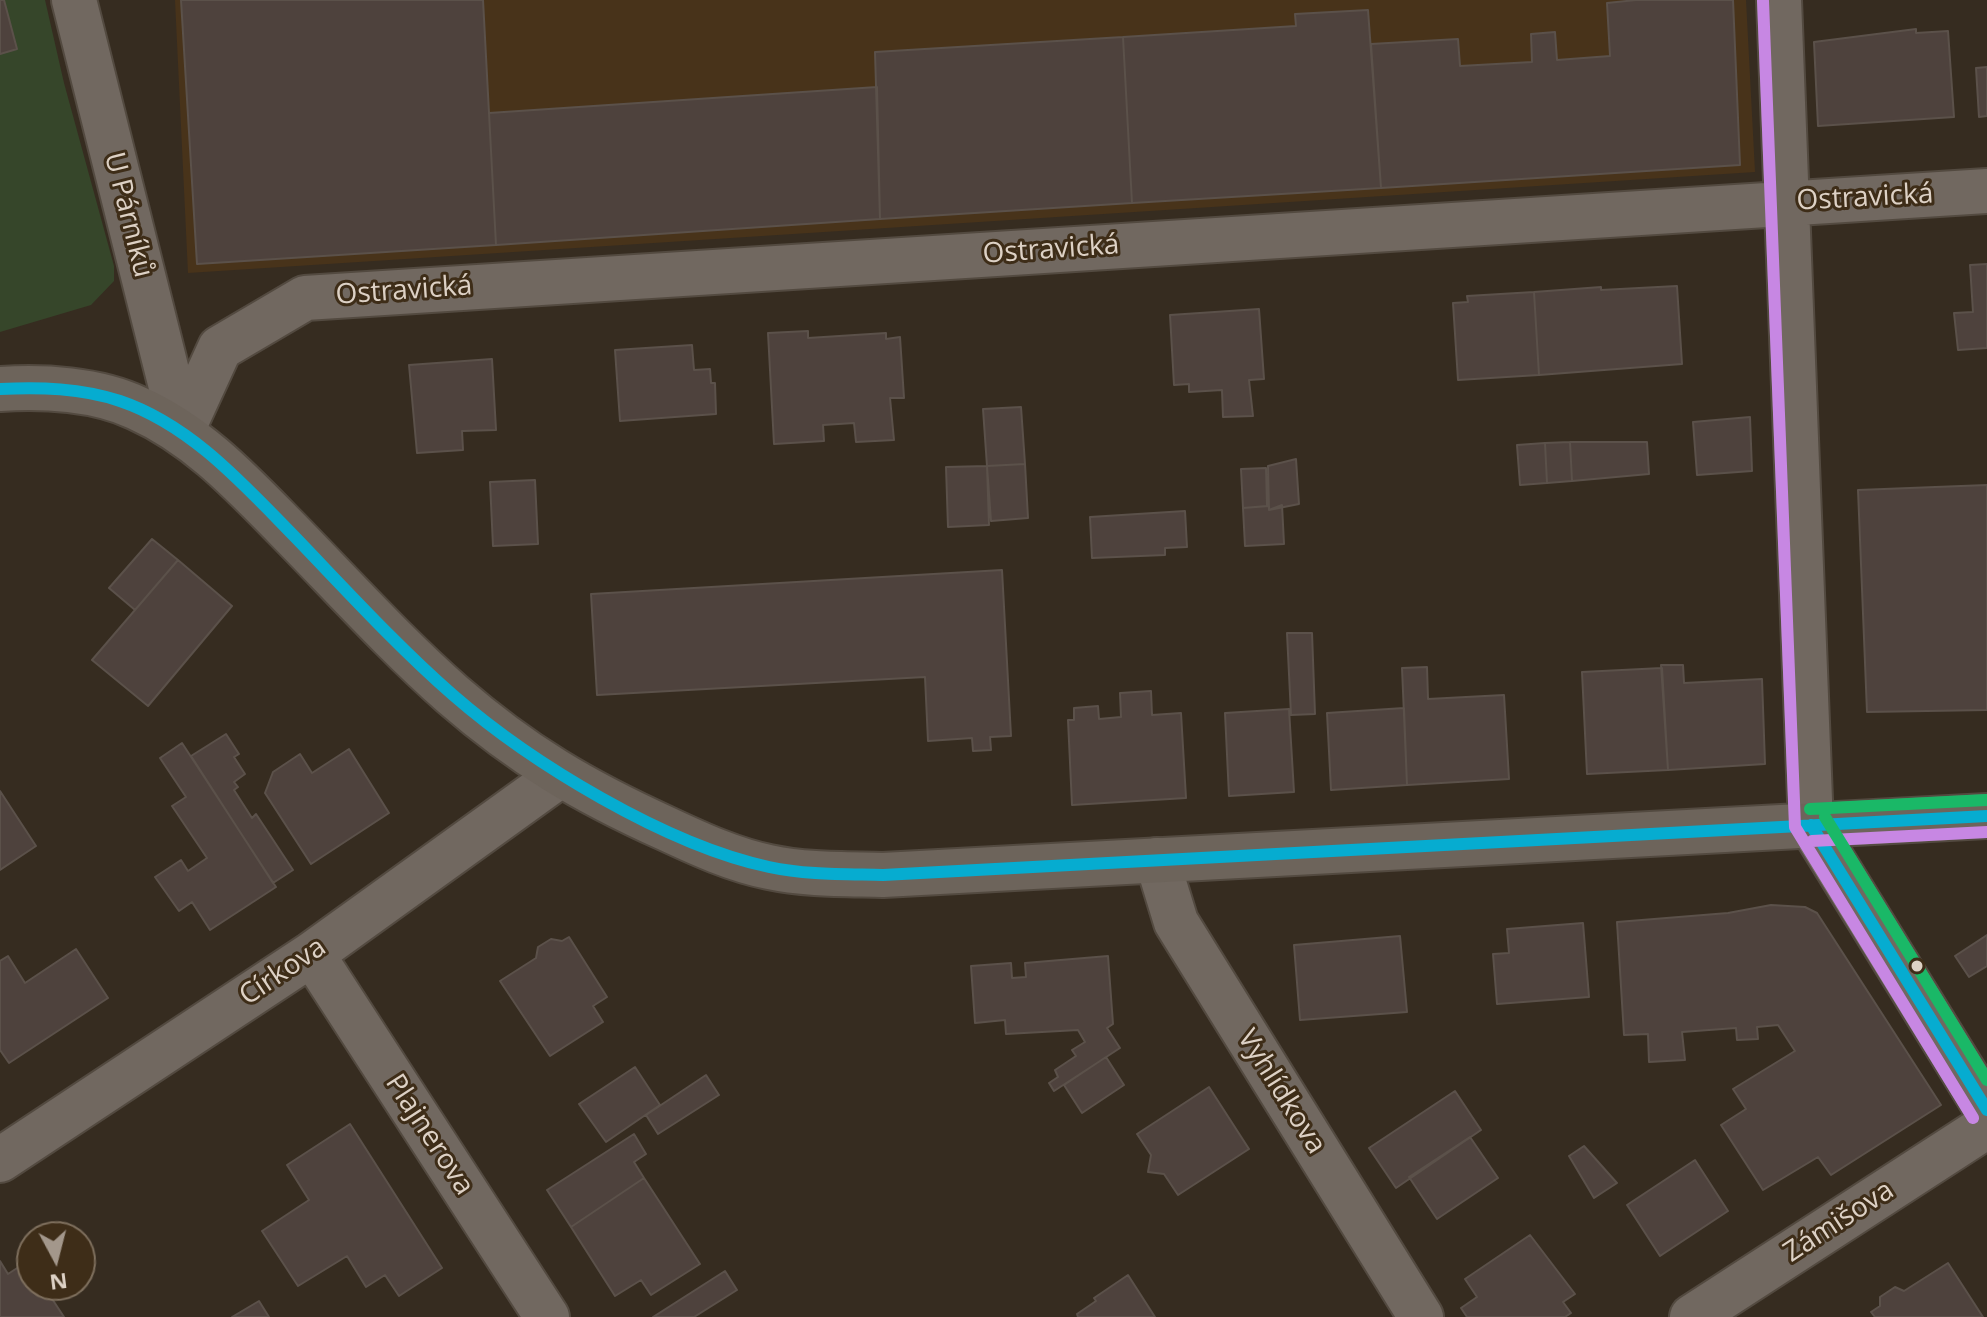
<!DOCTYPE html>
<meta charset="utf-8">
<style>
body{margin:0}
#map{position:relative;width:1987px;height:1317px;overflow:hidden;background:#362c20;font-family:"Open Sans",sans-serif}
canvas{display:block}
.north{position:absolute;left:16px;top:1221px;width:80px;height:80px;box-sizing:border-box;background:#3e2d18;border:2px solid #7e6f5d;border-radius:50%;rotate:173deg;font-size:22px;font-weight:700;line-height:32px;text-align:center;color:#ddd1c5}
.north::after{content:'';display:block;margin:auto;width:28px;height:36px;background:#a3978b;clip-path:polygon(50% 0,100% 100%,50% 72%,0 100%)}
</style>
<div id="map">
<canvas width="1987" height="1317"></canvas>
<div class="north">N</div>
</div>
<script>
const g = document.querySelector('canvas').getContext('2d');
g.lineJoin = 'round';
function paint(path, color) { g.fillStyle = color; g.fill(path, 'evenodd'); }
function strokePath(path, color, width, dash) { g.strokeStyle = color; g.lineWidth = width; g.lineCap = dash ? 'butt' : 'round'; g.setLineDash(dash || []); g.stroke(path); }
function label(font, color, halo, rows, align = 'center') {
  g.font = font + ' "Open Sans",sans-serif'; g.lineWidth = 6; g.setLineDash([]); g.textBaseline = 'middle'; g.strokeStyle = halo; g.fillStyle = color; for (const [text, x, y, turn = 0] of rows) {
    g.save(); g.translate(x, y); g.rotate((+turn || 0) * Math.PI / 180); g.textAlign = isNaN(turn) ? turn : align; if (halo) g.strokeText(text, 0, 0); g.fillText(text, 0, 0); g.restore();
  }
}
paint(new Path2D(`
 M175,0H1746L1755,172L188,273Z`), '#48331a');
paint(new Path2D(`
 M4,0H45L64,83L114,266V281L91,305L0,332V54L17,49Z`), '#36462a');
const building = new Path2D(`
 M0,0H4L17,49L0,54Z
 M181,0H483L496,245L197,264Z
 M1636,0H1733L1740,165L1381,188L1371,44L1458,39L1460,66L1532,62L1531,34L1555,32L1557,60L1610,56L1607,3Z
 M1368,10L1381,188L1132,203L1123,37L1296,26L1295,14Z
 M1916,29V33L1948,31L1954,117L1818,126L1814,42Z
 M1123,37L1132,203L880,219L875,52Z
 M1987,67V116L1979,117L1976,68Z
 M877,87L880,219L496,245L489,113Z
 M1987,264V348L1958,350L1954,313L1973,312L1970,265Z
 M1677,286L1682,364L1539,375L1534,292L1601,287V290Z
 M1534,292L1539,375L1458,380L1453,303L1468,302L1467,296Z
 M1259,309L1264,379L1249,380L1253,416L1223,417L1222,390L1189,392V384L1174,385L1170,315Z
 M808,331V338L886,333V339L900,337L904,398H890L894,440L856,442L854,423L823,425L824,441L774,444L768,333Z
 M692,345L694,370L710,369L711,383H715L716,414L620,421L615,350Z
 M492,359L496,430L462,431L463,450L417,453L409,365Z
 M1021,407L1025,464L987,466L983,409Z
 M1750,417L1752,471L1697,475L1693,422Z
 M1570,442H1647L1649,474L1572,481Z
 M1570,442L1572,481L1547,483L1545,443Z
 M1545,443L1547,483L1520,485L1517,445Z
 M1296,459L1299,504L1269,510L1268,466Z
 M1025,464L1028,518L991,521L987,466Z
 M987,466L989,525L948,527L946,467Z
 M1266,468L1267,506L1243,508L1241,469Z
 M535,480L538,544L493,546L490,482Z
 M1987,485V710L1867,712L1858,490Z
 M1282,505L1284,544L1245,546L1243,508L1269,506V510Z
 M1185,511L1187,547L1165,548V555L1092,558L1090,517Z
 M152,539L178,560L135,610L109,588Z
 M178,560L232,606L148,706L92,660Z
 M1002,570L1011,736L990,737L991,750L973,751L972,738L928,741L925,677L597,695L591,594Z
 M1287,633H1312L1315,714L1291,715Z
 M1661,665H1683L1684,683L1762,679L1765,764L1668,770Z
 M1427,667L1428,699L1504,695L1509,779L1407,785L1402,668Z
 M1662,668L1668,770L1587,774L1582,672Z
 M1151,691L1152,715L1181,713L1186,798L1072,805L1068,720H1074V708L1098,706L1099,719L1121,717L1120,693Z
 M1404,708L1407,785L1331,790L1327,713Z
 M1289,709L1294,792L1229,796L1225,713Z
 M226,734L239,754L234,757L245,774L234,782L238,787L234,790L252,818L256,814L293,870L273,883L191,756Z
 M182,743L276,887L210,930L192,902L179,911L155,877L181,860L188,871L207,858L172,806L186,797L160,758Z
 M349,749L389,813L311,864L265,793L273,772L300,754L312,773Z
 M0,791L36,846L0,870Z
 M1771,905L1805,907L1817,913L1941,1105L1831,1175L1818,1157L1763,1190L1721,1125L1746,1109L1733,1089L1795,1051L1778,1025L1757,1027L1758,1039L1737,1040L1736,1028L1682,1032L1685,1060L1649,1062L1648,1034L1624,1035L1617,922L1728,913Z
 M1583,923L1589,997L1497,1004L1493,954L1509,953L1507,929Z
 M1987,935V966L1969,977L1955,956Z
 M1400,936L1407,1012L1300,1020L1294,945Z
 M569,937L607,997L593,1006L603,1022L550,1056L500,981L536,958L538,947L551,939L562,941Z
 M76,949L108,998L9,1063L0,1050V961L8,956L25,983Z
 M1108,956L1113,1024L1107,1028L1120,1048L1054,1091L1049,1083L1058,1077L1055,1070L1076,1056L1072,1050L1085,1042L1078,1030L1006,1034L1005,1020L975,1023L971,966L1011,963L1012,978L1026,977L1025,963Z
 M1106,1057L1124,1085L1082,1113L1064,1085Z
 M635,1067L660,1105L606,1142L579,1104Z
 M706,1075L719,1095L658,1134L646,1115Z
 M1209,1087L1249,1149L1178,1195L1164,1174L1148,1172L1151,1155L1137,1134Z
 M1455,1091L1481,1130L1396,1188L1369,1148Z
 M350,1124L442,1268L399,1296L385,1275L366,1287L347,1256L298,1286L262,1231L309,1200L287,1165Z
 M634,1134L646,1154L634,1162L644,1178L571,1227L547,1190Z
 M1470,1137L1498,1178L1437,1219L1409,1177Z
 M1584,1146L1617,1183L1594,1198L1569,1156Z
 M1695,1160L1728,1211L1660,1256L1627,1205Z
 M644,1178L700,1264L651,1295L641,1280L615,1296L571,1227Z
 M1530,1235L1575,1294L1563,1302L1571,1313L1565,1317H1467L1461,1308L1477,1297L1465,1279Z
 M0,1261L8,1274L28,1261L32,1268V1285H43L64,1317H0Z
 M1948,1263L1983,1317H1875L1871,1312L1880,1306V1297L1895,1287L1904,1291Z
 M725,1271L737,1290L694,1317H653Z
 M1128,1275L1155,1317H1078L1077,1314L1096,1301L1094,1298Z
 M259,1301L269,1317H232Z`);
paint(building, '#4e423d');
strokePath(building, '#5b514a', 2);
const street = new Path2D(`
 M74,0L182,431
 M1779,0L1811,825L1987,1110
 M182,431L220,348L305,298L1987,191
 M1157,860L1176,922L1421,1317
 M312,954L547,1317
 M0,1160L312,954L559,776
 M1692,1317L1987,1126`);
const secondary = new Path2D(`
 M0,389C43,386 97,389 137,408C197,435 240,481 286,528C341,584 394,643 453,695C522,755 583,791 667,829C699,844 734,860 769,867C806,875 845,874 883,875L1987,816`);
strokePath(street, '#534a40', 48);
strokePath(secondary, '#534a40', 48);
strokePath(street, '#716860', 44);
strokePath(secondary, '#6d645b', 44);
strokePath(new Path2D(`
 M0,389C40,387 81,388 120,401C191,425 244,485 295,537C346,590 397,646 453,695C531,763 666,845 769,867C806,875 845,874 883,875L1987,816
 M1811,825L1987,1110`), '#06acd0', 12);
strokePath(new Path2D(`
 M1763,1L1795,827L1973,1118
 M1812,841L1987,832`), '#c787e3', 12);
strokePath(new Path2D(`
 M1810,809L1986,800
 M1825,817L1987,1080`), '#1ab867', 12);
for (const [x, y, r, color] of [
 [1917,966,7,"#ddd1c5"]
]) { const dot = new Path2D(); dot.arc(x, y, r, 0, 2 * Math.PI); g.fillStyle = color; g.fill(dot); strokePath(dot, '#3e2d18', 3); }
label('28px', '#ddd1c5', '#3e2d18', [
 ["Ostravická",1865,198,-3],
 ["U Párníků",128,215,76],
 ["Ostravická",1051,250,-4],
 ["Ostravická",404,291,-4],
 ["Církova",283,972,-34],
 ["Vyhlídkova",1281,1092,58],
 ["Plajnerova",429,1135,57],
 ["Zámišova",1839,1222,-33]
]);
</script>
